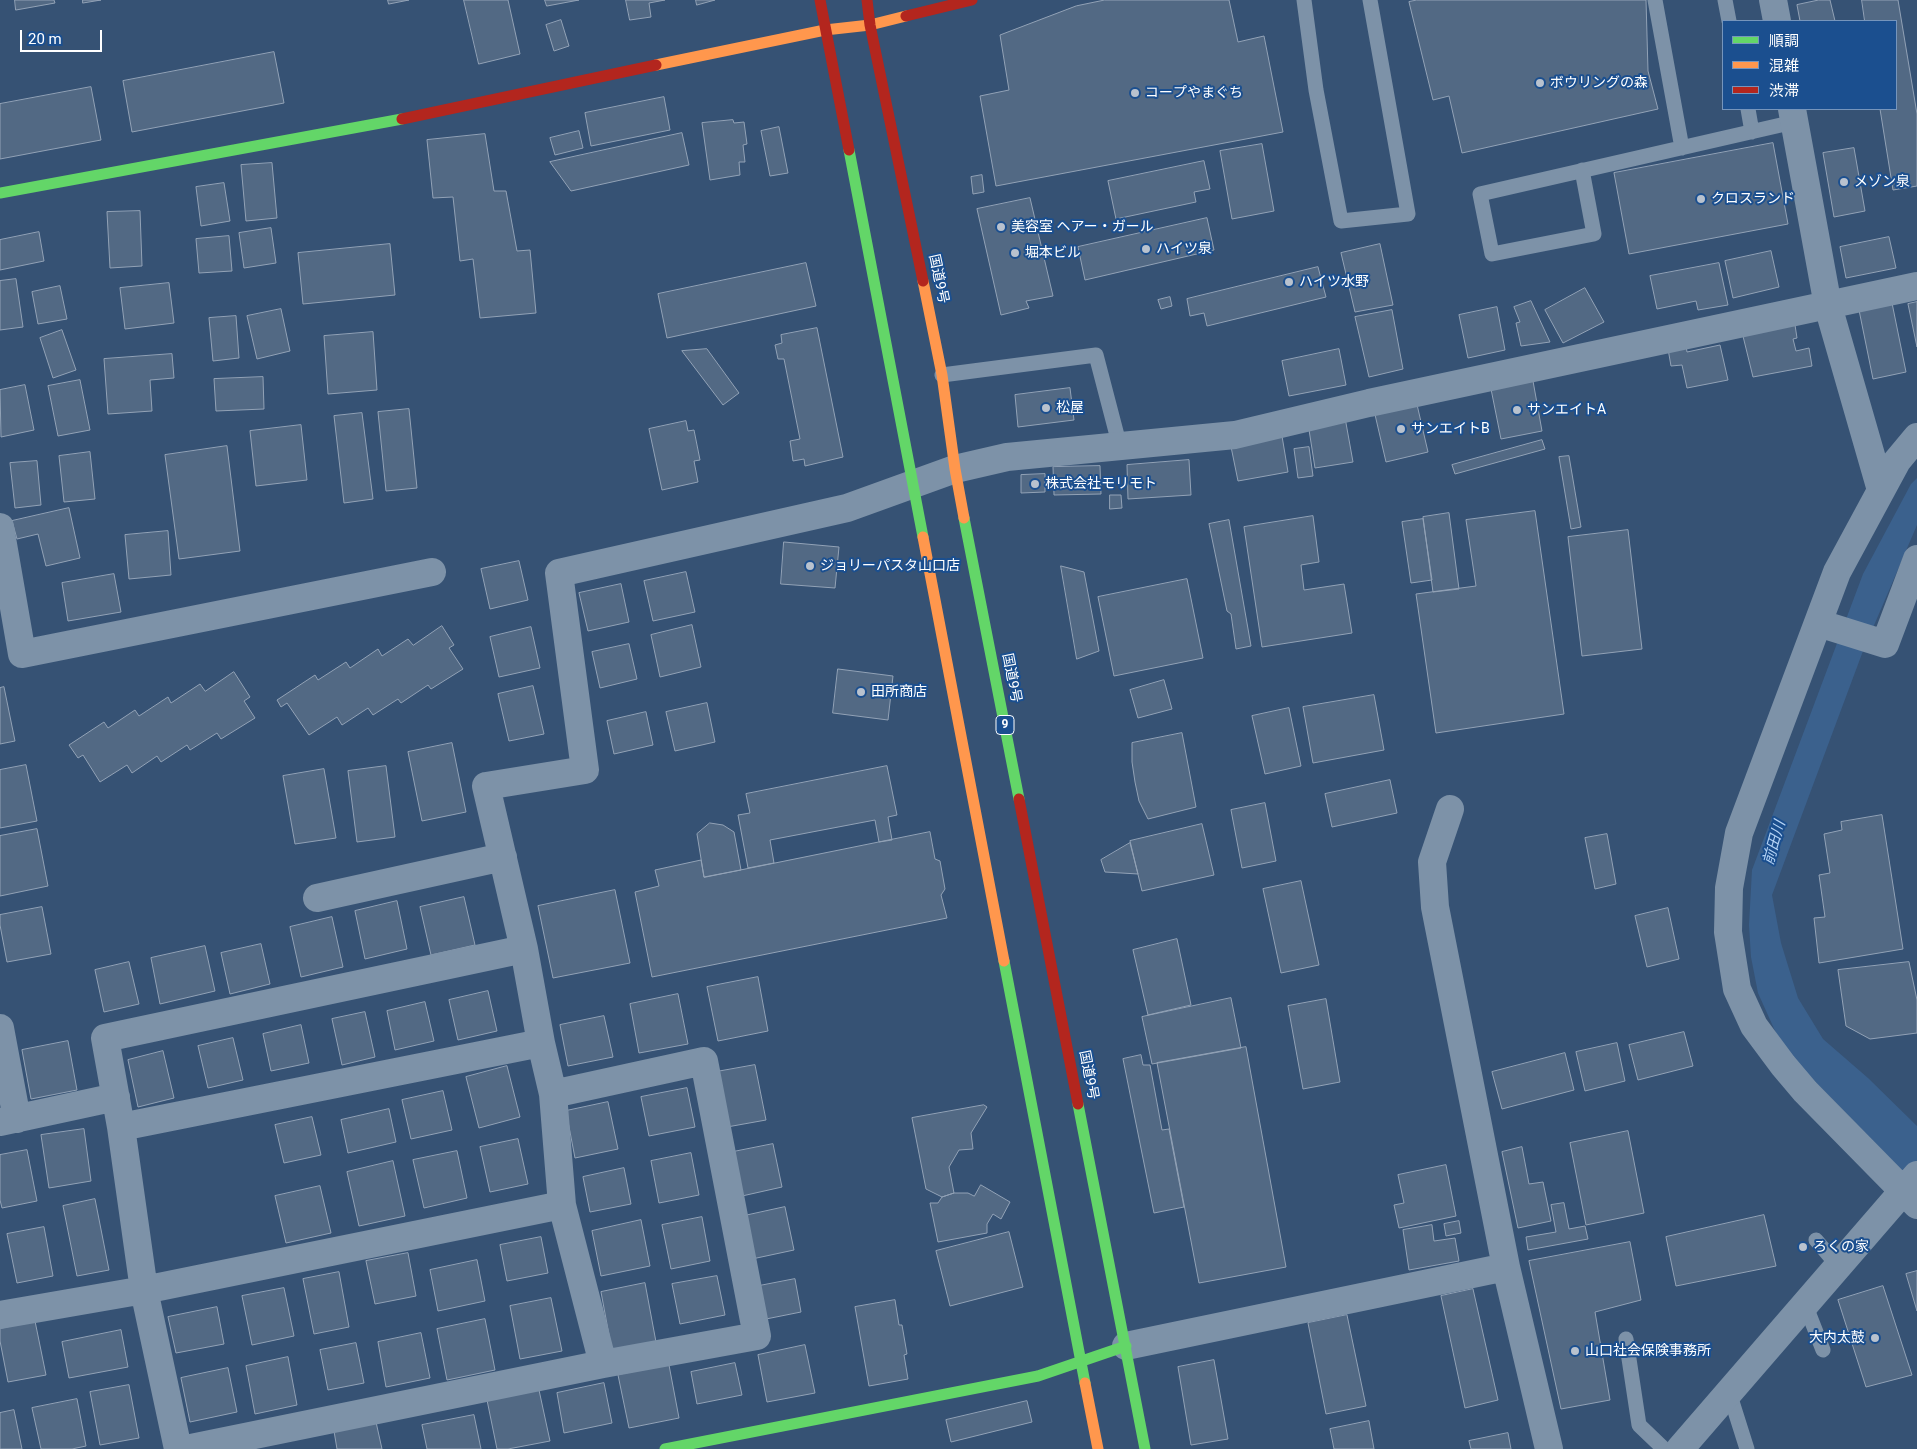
<!DOCTYPE html>
<meta charset="utf-8">
<style>
body{margin:0}
#map{position:relative;width:1917px;height:1449px;overflow:hidden;background:#365274;font-family:Roboto,"Noto Sans JP",sans-serif}
canvas{display:block}
.legend{position:absolute;left:1722px;top:20px;width:175px;height:90px;box-sizing:border-box;background:#1b4f8f;border:1px solid #7695bc;margin:0;padding:6px 9px;list-style:none;font-size:15px;color:#fff}
.legend li{display:flex;align-items:center;gap:10px;height:25px}
.legend b{width:25px;border:1px solid #7695bc}
.scale{position:absolute;left:20px;top:30px;width:82px;height:22px;box-sizing:border-box;border:2px solid #fff;border-top:0;padding-left:6px;font-size:15px;line-height:18px;white-space:nowrap;color:#fff;-webkit-text-stroke:4px #1b4f8f;paint-order:stroke}
</style>
<div id="map">
<canvas width="1917" height="1449"></canvas>
<ul class="legend">
<li><b style="height:6px;background:#63d668"></b>順調</li>
<li><b style="height:6px;background:#ff974d"></b>混雑</li>
<li><b style="height:6px;background:#b3261e"></b>渋滞</li>
</ul>
<div class="scale">20 m</div>
</div>
<script>
const g = document.querySelector('canvas').getContext('2d');
g.lineJoin = 'round';
function paint(path, color) { g.fillStyle = color; g.fill(path, 'evenodd'); }
function strokePath(path, color, width, dash) { g.strokeStyle = color; g.lineWidth = width; g.lineCap = dash ? 'butt' : 'round'; g.setLineDash(dash || []); g.stroke(path); }
function label(font, color, halo, rows, align = 'center') {
  g.font = font + ' Roboto,"Noto Sans JP",sans-serif'; g.lineWidth = 4; g.setLineDash([]); g.textBaseline = 'middle'; g.strokeStyle = halo; g.fillStyle = color; for (const [text, x, y, turn = 0] of rows) {
    g.save(); g.translate(x, y); g.rotate((+turn || 0) * Math.PI / 180); g.textAlign = isNaN(turn) ? turn : align; if (halo) g.strokeText(text, 0, 0); g.fillText(text, 0, 0); g.restore();
  }
}
paint(new Path2D(`
 M1917,478V525L1863,651L1772,895L1781,943L1798,998L1823,1039L1868,1078L1917,1126V1186L1796,1062L1776,1033L1758,993L1751,957L1749,925L1752,870L1863,574L1911,484Z`), '#3b618d');
const building = new Path2D(`
 M15,0H54L55,3L16,10Z
 M83,0H101L83,3Z
 M388,0H409L389,4Z
 M464,0H508L520,54L479,64Z
 M545,0H579L547,6Z
 M626,0H665L649,3L651,17L630,20Z
 M696,0H715L697,5Z
 M1105,0H1229L1238,42L1264,36L1283,132L996,186L980,96L1009,90L1000,35L1076,6Z
 M1417,0H1646L1648,71L1658,109L1462,153L1449,96L1433,100L1409,2Z
 M1819,0H1830L1835,21H1800L1797,5Z
 M1862,0H1898L1917,114V186L1893,190L1880,109H1896V21H1865Z
 M561,20L569,46L554,51L546,25Z
 M274,52L284,103L132,132L123,81Z
 M91,87L101,140L0,159V104Z
 M664,97L670,130L591,146L585,113Z
 M733,120L734,123L744,122L747,144L743,145L745,162H739L740,175L710,180L702,123Z
 M779,127L788,173L770,176L761,131Z
 M579,131L583,148L555,155L550,138Z
 M682,133L689,165L571,191L550,162Z
 M485,134L494,191H506L517,251L530,250L536,313L480,318L473,259L460,261L453,197L433,198L427,140Z
 M1773,143L1788,224L1629,254L1614,173Z
 M1262,144L1274,211L1232,219L1220,151Z
 M1854,148L1865,211L1834,217L1823,153Z
 M1204,161L1210,189L1194,192L1196,202L1116,219L1108,181Z
 M272,163L277,218L246,221L241,165Z
 M982,175L984,192L973,194L971,177Z
 M224,183L230,221L201,226L196,187Z
 M1030,198L1053,296L1026,301L1029,308L1001,315L977,209Z
 M140,211L142,266L110,268L107,212Z
 M1207,218L1214,250L1085,280L1078,247Z
 M271,228L276,263L244,268L239,233Z
 M39,232L44,261L0,270V240Z
 M229,236L232,271L199,273L196,239Z
 M1889,237L1896,268L1846,278L1840,247Z
 M390,244L395,295L303,304L298,253Z
 M1380,244L1393,305L1355,312L1341,253Z
 M1771,251L1779,287L1733,298L1725,261Z
 M806,263L816,306L667,338L658,294Z
 M1719,263L1728,305L1698,310L1696,301L1657,309L1650,276Z
 M1318,267L1326,297L1207,326L1204,313L1190,316L1187,299Z
 M16,279L23,327L0,330V281Z
 M169,283L174,323L125,329L120,288Z
 M60,286L67,319L38,324L32,292Z
 M1585,288L1604,322L1563,343L1545,310Z
 M1170,297L1172,306L1161,309L1158,300Z
 M1531,301L1550,342L1521,346L1516,323L1520,322L1514,307Z
 M1917,302V347L1908,304Z
 M1892,303L1906,372L1873,379L1859,310Z
 M1497,307L1505,350L1468,358L1459,315Z
 M281,309L290,351L257,359L247,316Z
 M1392,310L1403,369L1369,377L1355,317Z
 M236,316L239,358L213,361L209,318Z
 M1795,325L1797,338L1793,339L1796,351L1809,348L1812,366L1753,377L1741,328Z
 M817,328L843,457L805,466L804,459L793,461L790,441L800,439L784,359H778L775,345L782,343L781,335Z
 M62,330L76,370L53,378L40,338Z
 M373,332L377,390L328,394L324,336Z
 M1685,340L1687,352L1720,345L1728,380L1687,388L1682,365L1671,366L1667,343Z
 M707,349L739,393L723,405L682,351Z
 M1339,349L1346,385L1289,396L1282,361Z
 M172,354L174,378L150,380L152,411L108,414L104,359Z
 M263,377L264,409L216,411L214,379Z
 M80,380L90,430L58,436L48,386Z
 M1533,381L1542,431L1501,439L1491,389Z
 M25,385L34,430L1,437L0,390Z
 M1070,388L1074,420L1018,427L1015,395Z
 M1415,396L1428,452L1386,462L1373,406Z
 M409,409L417,488L386,491L378,412Z
 M1344,412L1353,462L1315,468L1307,417Z
 M362,413L373,499L344,503L334,416Z
 M686,421L688,431L694,430L700,460L694,461L698,482L662,490L649,429Z
 M1280,424L1288,472L1238,481L1228,432Z
 M301,425L307,480L256,486L250,431Z
 M1542,440L1545,449L1455,474L1452,465Z
 M227,446L240,551L179,559L165,455Z
 M1309,447L1313,476L1298,478L1294,449Z
 M90,452L95,499L64,502L59,456Z
 M1569,456L1581,527L1571,529L1559,457Z
 M1189,460L1191,495L1128,499L1127,465Z
 M37,461L41,505L15,508L10,463Z
 M1100,466L1101,494L1054,495L1053,467Z
 M1045,474V492L1021,493V475Z
 M1110,495H1121L1122,508L1110,509Z
 M69,508L80,558L46,566L38,534L17,539L12,521Z
 M1535,511L1564,714L1436,733L1416,594L1476,586L1466,520Z
 M1449,513L1459,589L1433,592L1423,517Z
 M1313,516L1319,562L1301,565L1304,590L1344,584L1352,633L1262,647L1244,527Z
 M1423,519L1432,580L1411,583L1402,522Z
 M1229,520L1251,646L1236,649L1231,614L1227,611L1209,524Z
 M1628,530L1642,649L1582,656L1568,537Z
 M168,531L171,575L129,579L125,535Z
 M784,542L839,547L835,588L781,584Z
 M519,561L528,600L490,609L481,569Z
 M1061,566L1084,572L1099,651L1077,659Z
 M686,572L695,612L653,621L644,581Z
 M114,574L121,612L68,621L62,583Z
 M1187,579L1203,658L1114,676L1098,597Z
 M621,584L629,622L588,631L579,593Z
 M692,625L701,667L660,677L651,635Z
 M442,626L454,645L449,648L463,669L431,689L428,685L401,703L398,699L373,715L368,708L342,725L337,717L309,735L287,703L281,707L277,700L315,675L318,680L346,662L350,668L378,649L382,656L408,639L413,645Z
 M531,627L540,668L499,677L490,637Z
 M629,644L637,679L600,688L592,652Z
 M838,669L893,676L888,720L833,713Z
 M234,672L250,697L244,701L255,718L221,739L217,733L190,750L187,745L161,762L157,756L132,773L127,765L100,782L83,755L78,758L69,745L104,722L108,728L135,710L139,716L168,697L171,703L200,684L205,691Z
 M1164,680L1172,709L1138,718L1130,690Z
 M533,686L544,734L509,741L498,694Z
 M4,687L15,741L0,744V688Z
 M1374,695L1384,750L1313,763L1303,707Z
 M707,703L715,742L675,751L666,712Z
 M1289,708L1301,766L1265,774L1252,716Z
 M646,712L653,745L614,754L607,721Z
 M1182,733L1196,807L1148,819L1139,801L1135,782L1132,762V743Z
 M452,743L466,812L422,821L408,752Z
 M26,765L37,821L0,828V770Z
 M386,766L395,837L357,842L348,771Z
 M887,766L897,815L888,817L892,840L879,842L875,820L770,840L774,863L748,868L738,815L750,813L746,794Z
 M324,769L336,838L295,844L283,776Z
 M1390,780L1397,813L1332,827L1325,794Z
 M1265,803L1276,861L1242,868L1231,810Z
 M1882,815L1903,949L1819,963L1814,918L1825,917L1819,875L1830,873L1824,834L1842,830L1841,822Z
 M710,823L723,825L734,832L741,870L704,877L697,834Z
 M1202,824L1214,875L1142,891L1130,841Z
 M37,829L48,886L0,896V836Z
 M930,832L935,859L940,861L945,889L941,895L947,918L652,977L635,892L659,886L655,870L701,860L704,877Z
 M1607,834L1616,884L1595,889L1585,838Z
 M1130,843L1138,874L1105,872L1101,860Z
 M1301,881L1319,965L1281,973L1263,889Z
 M615,890L630,963L553,978L538,906Z
 M464,897L475,945L431,955L420,907Z
 M397,901L407,949L365,959L355,911Z
 M42,907L51,954L7,962L0,925V915Z
 M1668,908L1679,959L1647,967L1635,916Z
 M332,917L343,967L301,977L290,927Z
 M1177,939L1191,1005L1148,1015L1133,950Z
 M261,944L270,984L230,994L221,953Z
 M205,946L215,991L160,1004L151,958Z
 M129,962L139,1004L104,1012L95,970Z
 M1909,962L1917,1000V1033L1870,1039L1846,1026L1838,970Z
 M758,977L768,1031L718,1041L707,987Z
 M488,991L497,1031L458,1040L449,1000Z
 M678,994L688,1044L639,1053L630,1004Z
 M1231,998L1241,1048L1152,1064L1142,1017Z
 M1326,999L1340,1082L1303,1089L1288,1006Z
 M425,1002L434,1041L395,1050L387,1011Z
 M365,1012L375,1057L342,1065L332,1019Z
 M604,1016L613,1057L568,1066L560,1025Z
 M301,1025L309,1063L271,1071L263,1034Z
 M1684,1032L1693,1066L1638,1080L1629,1045Z
 M233,1038L243,1080L208,1088L198,1046Z
 M68,1041L77,1090L31,1099L22,1050Z
 M1617,1043L1625,1081L1585,1091L1576,1052Z
 M1246,1047L1286,1267L1199,1283L1157,1063Z
 M163,1051L174,1098L138,1107L128,1060Z
 M1565,1053L1574,1090L1502,1109L1492,1072Z
 M1141,1055L1143,1065H1150L1162,1130L1169,1129L1184,1207L1154,1213L1123,1059Z
 M755,1065L766,1120L727,1127L716,1072Z
 M507,1066L520,1117L479,1128L466,1077Z
 M687,1088L695,1127L649,1136L641,1097Z
 M443,1091L452,1130L411,1139L402,1100Z
 M608,1102L618,1149L575,1158L566,1111Z
 M984,1105L987,1107L971,1133L973,1149L959,1150L949,1167L954,1193L942,1197L926,1189L912,1118Z
 M389,1109L396,1142L348,1153L341,1120Z
 M312,1117L321,1155L284,1163L275,1125Z
 M84,1129L91,1181L49,1188L41,1135Z
 M1628,1131L1644,1213L1586,1225L1570,1143Z
 M518,1139L528,1184L490,1192L480,1147Z
 M773,1144L782,1187L742,1196L733,1152Z
 M1522,1147L1529,1184L1543,1182L1551,1221L1518,1228L1502,1152Z
 M27,1150L37,1201L2,1208L0,1200V1155Z
 M457,1151L467,1198L424,1208L413,1160Z
 M691,1153L699,1195L659,1203L651,1161Z
 M393,1161L405,1216L359,1226L347,1172Z
 M1446,1165L1456,1216L1399,1228L1394,1205L1404,1203L1398,1175Z
 M624,1168L631,1204L590,1212L583,1177Z
 M981,1185L1010,1202L1001,1219L993,1214L987,1224V1233L938,1242L930,1203H938L942,1197L954,1193H968L974,1196Z
 M320,1186L331,1233L286,1243L275,1196Z
 M95,1199L109,1270L77,1276L63,1206Z
 M1564,1203L1569,1229L1585,1226L1588,1239L1528,1250L1526,1237L1556,1232L1551,1205Z
 M785,1207L794,1250L752,1259L744,1216Z
 M1764,1215L1776,1266L1676,1286L1666,1237Z
 M702,1217L710,1261L671,1269L662,1225Z
 M641,1220L650,1266L601,1276L592,1231Z
 M1459,1221L1461,1233L1446,1236L1444,1224Z
 M1432,1225L1434,1241L1455,1238L1459,1261L1409,1270L1403,1230Z
 M44,1227L53,1276L17,1283L7,1234Z
 M1009,1232L1023,1287L950,1306L936,1251Z
 M541,1237L548,1273L507,1281L500,1245Z
 M1630,1242L1641,1300L1595,1312L1610,1400L1561,1409L1529,1261Z
 M408,1253L416,1296L375,1304L366,1261Z
 M477,1260L485,1301L438,1311L430,1270Z
 M1917,1271V1311L1906,1274Z
 M339,1272L349,1327L314,1334L303,1279Z
 M717,1276L725,1315L680,1324L672,1284Z
 M795,1279L801,1312L766,1319L759,1286Z
 M645,1283L656,1342L612,1351L601,1292Z
 M1883,1286L1912,1375L1866,1387L1838,1300Z
 M284,1288L294,1336L252,1345L242,1296Z
 M1473,1289L1498,1400L1465,1408L1441,1296Z
 M551,1298L562,1351L520,1359L510,1306Z
 M895,1300L899,1325H902L907,1354L904,1355L908,1379L869,1386L855,1307Z
 M217,1307L224,1344L176,1353L168,1317Z
 M1347,1315L1366,1406L1326,1414L1308,1323Z
 M485,1319L495,1370L447,1380L437,1329Z
 M35,1321L46,1375L8,1382L0,1341V1329Z
 M121,1330L128,1367L69,1378L62,1342Z
 M421,1333L430,1378L386,1387L378,1342Z
 M356,1343L364,1383L328,1390L320,1350Z
 M805,1345L815,1393L767,1402L758,1355Z
 M288,1357L297,1405L255,1414L246,1366Z
 M1214,1360L1228,1439L1191,1445L1178,1367Z
 M735,1363L742,1395L697,1404L691,1372Z
 M669,1365L679,1418L629,1428L618,1375Z
 M228,1368L237,1412L190,1422L181,1378Z
 M604,1383L612,1423L564,1433L557,1393Z
 M129,1385L139,1438L100,1445L90,1392Z
 M539,1390L550,1441L508,1449H497L487,1400Z
 M77,1399L86,1446L72,1449H41L32,1408Z
 M1027,1401L1032,1422L951,1442L946,1420Z
 M14,1410L22,1449H0V1413Z
 M474,1415L481,1449H427L422,1425Z
 M1369,1421L1374,1449H1334L1330,1429Z
 M376,1422L382,1449H337L334,1431Z
 M1508,1433L1511,1449H1471L1469,1441Z`);
paint(building, '#526984');
strokePath(building, '#92a2b6', 1);
strokePath(new Path2D(`
 M1304,0L1316,90L1341,221L1408,214L1370,0
 M1655,0L1682,148
 M1725,0L1729,21
 M1748,109L1752,132
 M1582,170L1594,234L1492,254L1480,194C1585,170 1690,146 1794,122
 M942,375L1096,355L1120,447
 M1816,1240L1838,1266
 M1805,1304L1823,1350
 M1626,1339L1639,1425L1664,1449
 M1729,1392L1747,1449`), '#7d92a8', 15);
strokePath(new Path2D(`
 M1773,0L1777,21
 M1792,109L1828,306L1881,490
 M1917,437L1897,461L1837,572L1739,833L1729,888L1728,932L1737,989L1754,1026L1783,1065L1805,1091L1917,1205
 M0,527L22,654L432,572
 M1818,623L1885,644L1917,559
 M1450,809L1432,862L1435,907L1506,1267L1549,1449
 M317,898L503,857
 M0,1028L17,1119
 M0,1122L116,1097
 M121,1127L541,1043
 M0,1315L144,1290L562,1205
 M1126,1346L1506,1267
 M603,1364L562,1205L553,1094L541,1043L524,949L486,786L585,770L559,573L847,508L955,469L1007,457L1235,435L1369,403L1917,286
 M178,1449L144,1290L121,1127L105,1038L524,949
 M186,1449L603,1364L757,1336L704,1061L553,1094
 M1680,1449L1917,1175`), '#7d92a8', 28);
strokePath(new Path2D(`
 M849,150L923,537
 M0,193L402,119
 M964,518L1019,799
 M1004,961L1085,1383
 M1078,1104L1145,1449
 M665,1449L1038,1376L1126,1346`), '#63d668', 11);
strokePath(new Path2D(`
 M656,65L825,30L870,25L906,16
 M923,281L942,375L955,469L964,518
 M923,537L1004,961
 M1085,1383L1098,1449`), '#ff974d', 11);
strokePath(new Path2D(`
 M820,0L849,150
 M867,0L870,25L923,281
 M906,16L972,0
 M402,119L656,65
 M1019,799L1078,1104`), '#b3261e', 11);
for (const [x, y, r, color] of [
 [1540,83,5,"#b9c2ce"],
 [1135,93,5,"#b9c2ce"],
 [1844,182,5,"#b9c2ce"],
 [1701,199,5,"#b9c2ce"],
 [1001,227,5,"#b9c2ce"],
 [1146,249,5,"#b9c2ce"],
 [1015,253,5,"#b9c2ce"],
 [1289,282,5,"#b9c2ce"],
 [1046,408,5,"#b9c2ce"],
 [1517,410,5,"#b9c2ce"],
 [1401,429,5,"#b9c2ce"],
 [1035,484,5,"#b9c2ce"],
 [810,566,5,"#b9c2ce"],
 [861,692,5,"#b9c2ce"],
 [1803,1247,5,"#b9c2ce"],
 [1875,1338,5,"#b9c2ce"],
 [1575,1351,5,"#b9c2ce"]
]) { const dot = new Path2D(); dot.arc(x, y, r, 0, 2 * Math.PI); g.fillStyle = color; g.fill(dot); strokePath(dot, '#1b4f8f', 2); }
for (const [x, y, w] of [
 [1005,725,18]
]) { const box = new Path2D(); box.roundRect(x - w / 2, y - 9.5, w, 19, 4); g.fillStyle = '#1b4f8f'; g.fill(box); strokePath(box, '#fff', 1); }
label('bold 12px', '#fff', null, [
 ["9",1005,725]
]);
label('14px', '#fff', '#1b4f8f', [
 ["ボウリングの森",1550,83],
 ["コープやまぐち",1145,93],
 ["メゾン泉",1854,182],
 ["クロスランド",1711,199],
 ["美容室 ヘアー・ガール",1011,227],
 ["ハイツ泉",1156,249],
 ["堀本ビル",1025,253],
 ["ハイツ水野",1299,282],
 ["松屋",1056,408],
 ["サンエイトA",1527,410],
 ["サンエイトB",1411,429],
 ["株式会社モリモト",1045,484],
 ["ジョリーパスタ山口店",820,566],
 ["田所商店",871,692],
 ["ろくの家",1813,1247],
 ["大内太鼓",1865,1338,"right"],
 ["山口社会保険事務所",1585,1351]
], 'left');
label('14px', '#fff', '#1b4f8f', [
 ["国道9号",938,279,78],
 ["国道9号",1011,678,79],
 ["国道9号",1088,1075,79]
]);
label('italic 15px', '#b5d3f5', '#1b4f8f', [
 ["前田川",1775,843,-74]
]);
</script>
